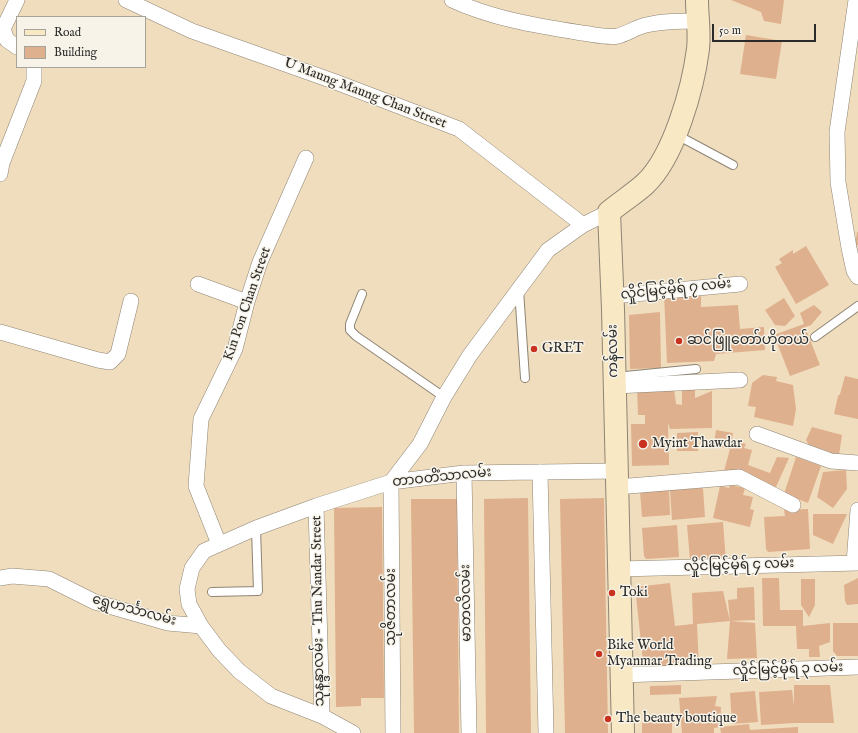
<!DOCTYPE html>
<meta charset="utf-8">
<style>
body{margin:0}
#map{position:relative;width:858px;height:733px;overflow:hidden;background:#f0ddbd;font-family:"IM FELL English",serif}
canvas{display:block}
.legend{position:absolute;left:16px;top:16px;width:130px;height:52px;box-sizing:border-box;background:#f7f3e8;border:1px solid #a5a39c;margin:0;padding:5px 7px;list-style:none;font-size:12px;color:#2b2b2b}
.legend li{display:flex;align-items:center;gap:8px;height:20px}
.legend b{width:20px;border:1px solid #a5a39c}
.scale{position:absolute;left:712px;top:24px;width:104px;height:18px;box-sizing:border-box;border:2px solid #2b2b2b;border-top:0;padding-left:5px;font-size:12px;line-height:14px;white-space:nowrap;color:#2b2b2b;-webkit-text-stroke:3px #f7f3e8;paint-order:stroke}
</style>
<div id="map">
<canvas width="858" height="733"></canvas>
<ul class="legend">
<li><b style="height:5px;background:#f8e8c3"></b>Road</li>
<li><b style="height:11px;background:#dfb08d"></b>Building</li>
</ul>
<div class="scale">50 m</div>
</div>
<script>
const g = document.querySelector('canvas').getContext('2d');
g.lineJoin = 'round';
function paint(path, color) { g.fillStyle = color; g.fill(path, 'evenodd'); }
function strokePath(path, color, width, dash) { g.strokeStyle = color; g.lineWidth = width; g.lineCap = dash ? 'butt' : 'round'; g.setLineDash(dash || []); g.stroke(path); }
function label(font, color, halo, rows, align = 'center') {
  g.font = font + ' "IM FELL English","Noto Sans Myanmar",serif'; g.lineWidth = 3; g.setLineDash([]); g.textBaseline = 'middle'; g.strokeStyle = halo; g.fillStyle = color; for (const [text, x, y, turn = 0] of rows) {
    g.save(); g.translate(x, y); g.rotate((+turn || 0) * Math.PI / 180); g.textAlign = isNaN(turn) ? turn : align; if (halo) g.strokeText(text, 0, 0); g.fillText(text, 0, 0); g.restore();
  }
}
paint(new Path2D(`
 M731,0H784L781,24L764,21L761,12Z
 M746,35L782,41L776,79L740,74Z
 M857,232H858V245H855Z
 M806,246L829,285L796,304L775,267L782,263L779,259L793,250V254Z
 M701,292V307L738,305L740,329L764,327L765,350L716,354L714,361L667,363L664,294Z
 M784,298L795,316L785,326L775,325L765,310Z
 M814,305L822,312L811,325L805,327L820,365L790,376L774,335L804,324L800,313Z
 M660,312L661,368L630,369L629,315Z
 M763,375L777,377L776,381L793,385L796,409L793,426L754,417L756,407L748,406L752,383Z
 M845,376L858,379V419L834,414L838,396L840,394Z
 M674,389L676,404L682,405V389H695V398L712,391V428L670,429L668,423L669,465L632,466L631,424H645V415H638L637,390Z
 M812,427L842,435L839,455L829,457L830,452L809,445L806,440Z
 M716,430L733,433L732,440L746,444L744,448L752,450L748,465L770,473L777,457L789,458L776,487L745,476L724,471L730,449L715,446L714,443Z
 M698,432V451H677V433Z
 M796,457L821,466L808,503L784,494Z
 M846,470L847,489L833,508L817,497L823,472Z
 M730,485L745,488L743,495L753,497L750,509L754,510L750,527L713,518L720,486L729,488Z
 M703,488L705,517L672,520L670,490Z
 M669,490L670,515L642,517L640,492Z
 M528,498L531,733H486L484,499Z
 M604,498L608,733H565L560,499Z
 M411,499H457L459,733H414Z
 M382,507L384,698H361V706L336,707L334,508Z
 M808,509L810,549L768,552L766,549L764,517L785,516L784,510Z
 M813,514H847L833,544L813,535Z
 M723,522L726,562L690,560L687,525Z
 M677,525L679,557L646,559L644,556L642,528Z
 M762,578H779L780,610H803V626L830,623V642L819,646L820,657H809V649H797L796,626H763Z
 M858,578V604L847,605L845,601L844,585Z
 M801,579H815V605L809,617L801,605Z
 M670,583L675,626L693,624L692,593L723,591L730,621L728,600L737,599V588L754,587L755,620L730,621L755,623L757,658L727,659L730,621L697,624L699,667L644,670L635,587Z
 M833,623H858V656H837L833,651Z
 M681,685V694L650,695V686Z
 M794,685H830L834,723H794L761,725L759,692L792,690L794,706Z
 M755,691L758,722L732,724L730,693Z
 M717,696L715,706L721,707L720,727L714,728V733H682L679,698Z
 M672,721V733H642V723Z
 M749,724L750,730L798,727V733H721L720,727Z`), '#dfb08d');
const lane = new Path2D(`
 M675,134L733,165
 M519,290L525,378
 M362,294L350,324V330L356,336L444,397
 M815,337L858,306
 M615,377L696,369
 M212,592L258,591L256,528`);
const street = new Path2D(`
 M126,0L192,31L333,81L459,129L583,225
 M452,0C493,19 538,26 582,33C593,34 606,38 618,36C626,34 637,27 646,25C663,21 680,21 698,21
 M856,0L837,132L838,182L849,248L854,271L858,277
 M17,47L7,40L3,29L17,0
 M0,174L2,163L34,81V67
 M198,284L247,302
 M613,296L740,284
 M0,332L98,360L110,362L118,354L131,301
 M615,386L740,380
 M757,434L831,461L858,463
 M540,472L546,733
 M464,473L469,733
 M617,487L739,477L793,505
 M316,506L322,716
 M219,544L196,486L201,419L235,349L247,302L260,262L306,158
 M854,563L858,510
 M619,569L858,563
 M0,578L12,576L49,579L95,602L168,623L201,626
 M621,675L858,667
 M353,733L322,716L271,696L239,671L219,650L201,626L189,604L187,589L192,568L204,551L256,528L316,506L391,482L464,473L617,471
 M393,733L391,482L420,444L444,397L470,355L548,250L583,225L609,212`);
const secondary = new Path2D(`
 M623,733L613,309L609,212C621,202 634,194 645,184C674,157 693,88 698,49C700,33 697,16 697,0`);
strokePath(lane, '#8e8474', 10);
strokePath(street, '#8e8474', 16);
strokePath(secondary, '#8e8474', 24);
strokePath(lane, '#fff', 8);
strokePath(street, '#fff', 15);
strokePath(secondary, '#f8e8c3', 22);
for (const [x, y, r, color] of [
 [679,341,4,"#c8321e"],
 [534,349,4,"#c8321e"],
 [643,444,5,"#c8321e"],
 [612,593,4,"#c8321e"],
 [599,654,4,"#c8321e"],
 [608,719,4,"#c8321e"]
]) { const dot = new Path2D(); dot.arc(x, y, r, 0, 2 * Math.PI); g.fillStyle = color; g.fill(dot); strokePath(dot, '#f7f3e8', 1.5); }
label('14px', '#2b2b2b', '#f7f3e8', [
 ["U Maung Maung Chan Street",365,94,21],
 ["လှိုင်မြင့်မိုရ် ၇ လမ်း",676,290,-6],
 ["Kin Pon Chan Street",248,304,-71],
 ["ကန်လမ်း",614,351,-91],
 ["တာဝတိံသာလမ်း",442,478,-6],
 ["လှိုင်မြင့်မိုရ် ၄ လမ်း",739,566,-2],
 ["မာတလိလမ်း",467,603,-91],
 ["သုဇိတာလမ်း",392,607,-90],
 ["ရွှေဟင်္သာလမ်း",134,611,15],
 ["သုနန္ဒာလမ်း - Thu Nandar Street",319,611,-91],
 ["လှိုင်မြင့်မိုရ် ၃ လမ်း",788,670,-2]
]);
label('14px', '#2b2b2b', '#f7f3e8', [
 ["ဆင်ဖြူတော်ဟိုတယ်",687,341],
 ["GRET",542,349],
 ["Myint Thawdar",652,444],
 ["Toki",620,593],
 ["Bike World",607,646],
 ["Myanmar Trading",607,662],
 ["The beauty boutique",616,719]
], 'left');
</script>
